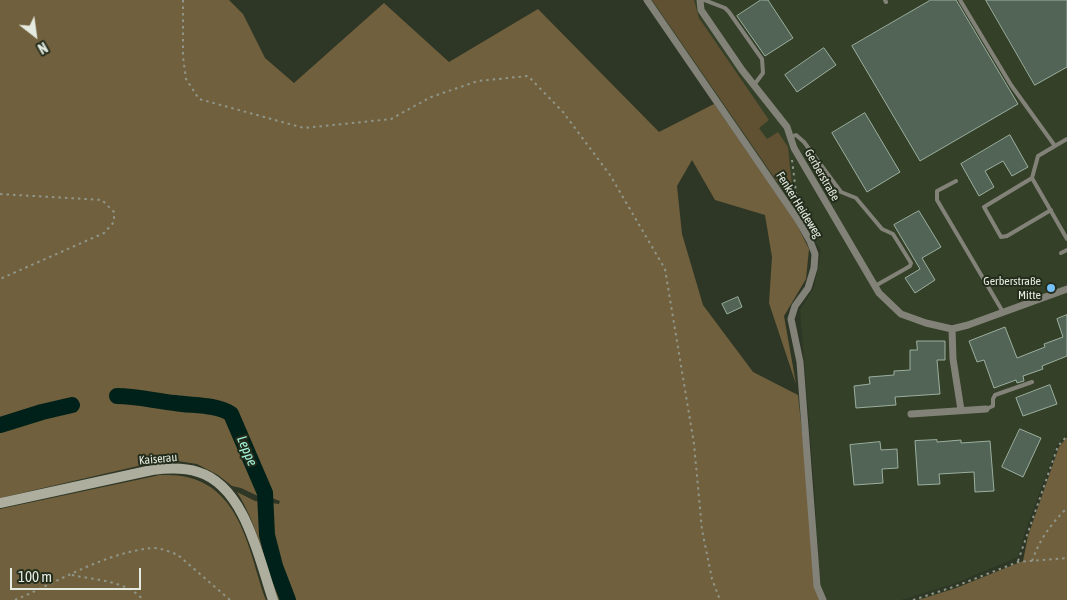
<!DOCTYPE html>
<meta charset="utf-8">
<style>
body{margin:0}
#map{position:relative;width:1067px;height:600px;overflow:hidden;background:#2e3726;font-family:"Asap Condensed",sans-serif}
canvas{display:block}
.north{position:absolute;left:10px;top:10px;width:50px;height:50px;-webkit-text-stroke:4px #242d1c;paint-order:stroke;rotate:150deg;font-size:14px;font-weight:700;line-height:20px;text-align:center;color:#e5ebe0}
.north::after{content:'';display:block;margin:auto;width:18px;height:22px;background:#e5ebe0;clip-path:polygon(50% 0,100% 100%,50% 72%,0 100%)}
.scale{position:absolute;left:10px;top:568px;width:131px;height:22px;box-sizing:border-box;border:2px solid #e5ebe0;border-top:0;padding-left:6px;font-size:15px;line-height:18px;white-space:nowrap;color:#e5ebe0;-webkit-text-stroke:4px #242d1c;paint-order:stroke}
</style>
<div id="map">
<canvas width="1067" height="600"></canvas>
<div class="north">N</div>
<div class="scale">100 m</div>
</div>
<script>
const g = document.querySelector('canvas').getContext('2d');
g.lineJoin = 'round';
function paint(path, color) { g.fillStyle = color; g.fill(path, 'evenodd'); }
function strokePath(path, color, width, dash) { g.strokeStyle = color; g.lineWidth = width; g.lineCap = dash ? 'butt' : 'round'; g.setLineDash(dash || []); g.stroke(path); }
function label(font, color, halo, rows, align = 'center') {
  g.font = font + ' "Asap Condensed",sans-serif'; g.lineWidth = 4; g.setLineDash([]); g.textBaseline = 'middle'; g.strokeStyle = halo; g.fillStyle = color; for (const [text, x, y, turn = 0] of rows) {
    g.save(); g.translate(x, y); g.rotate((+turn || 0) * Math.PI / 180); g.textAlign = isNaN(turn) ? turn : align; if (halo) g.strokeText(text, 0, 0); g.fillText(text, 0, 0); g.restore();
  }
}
paint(new Path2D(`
 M650,0H1067V434L1057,445L1025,532L1018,557L956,583L901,600H825L819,585L815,496L800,310L814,288L821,251L802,220Z`), '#344028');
paint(new Path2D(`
 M652,0H694L699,18L769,120L759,128L767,139L778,132L788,147L794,206Z`), '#605132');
paint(new Path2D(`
 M0,0H229L243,14L265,58L294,83L384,3L449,62L538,9L659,132L714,104L795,221L809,249L806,279L784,316L796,384L769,303L772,257L765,215L715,200L692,160L677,186L682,234L703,305L753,372L798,395L820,600H278C266,564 257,524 237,492L255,501L279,504L280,501L266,496H258L241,488L232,486L218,475L197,464L178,461L155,462L0,498Z
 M1067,437V600H918L956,588L1023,561L1028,536L1059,447Z
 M160,475C172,475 183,475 194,479C244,496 250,558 266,600H0V509Z`), '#71603d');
strokePath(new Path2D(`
 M117,396C137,396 155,401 175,403C193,406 216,404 231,414L265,493L267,535L275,566L288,600
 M0,425L42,412L72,405`), '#002119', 16);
const building = new Path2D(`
 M761,0H768L793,38L765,56L737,16Z
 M931,0H956L1018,104L920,161L852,46Z
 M986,0H1067V67L1035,85Z
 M824,48L836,65L797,92L785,75Z
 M865,113L900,172L867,192L832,133Z
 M1010,135L1028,167L1012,176L1003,161L985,171L994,187L979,196L961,164Z
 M919,211L941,247L922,258L935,280L915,293L905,278L920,269L894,225Z
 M738,297L742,307L727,314L722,304Z
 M1067,315V356L1042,366L1043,369L1023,376L1024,381L1017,383L1016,380L994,388L984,360L977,362L969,341L1005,327L1017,358L1045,347L1044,344L1063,337L1057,319Z
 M917,341H945V360H937L940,394L895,397L896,405L856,408L854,386L870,384L869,377L894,375V371L910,370V350H917Z
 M1050,385L1057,404L1023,416L1016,398Z
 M1020,429L1041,438L1023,477L1002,467Z
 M937,440V442L961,440V443L990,441L994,491L975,492L974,472L939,474L940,484L918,485L915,441Z
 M880,442L881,450L897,449L898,468L882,469L883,483L854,485L850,445Z`);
paint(building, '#526456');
strokePath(building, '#9baf9f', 1);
strokePath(new Path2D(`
 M183,0V57L186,79L199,99L304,128L391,119L431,97L478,81L528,76L563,112L610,175L665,269L694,444L702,530L712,579L720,600
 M792,160L798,208
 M0,194L102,200L114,212V222L104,233L0,279
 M1018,561L1058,446L1067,436
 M1032,561C1040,539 1050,525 1067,508
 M72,575C95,580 128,581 143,600
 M15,600C60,581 104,553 152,548C161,548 171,552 178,555L230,600
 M913,600L956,586L1018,562L1067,558`), '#8f9689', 2, [2.5, 4]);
strokePath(new Path2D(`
 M704,0L725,8L729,12L762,59L763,73L754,85
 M885,0L886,2
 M960,0L1011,85L1055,146
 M791,137L796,135L804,142L841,192L856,198L882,229L893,234L911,263L910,266L905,269L875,286
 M1067,139L1038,156L1032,178L1067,239
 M1032,178L984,207L1001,237L1007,236L1051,210
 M956,181L937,191V200L1003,312
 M1061,253L1067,250
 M986,409L993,406V399L995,395L1032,382`), '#828278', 4);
strokePath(new Path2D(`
 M647,0L798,220L810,241L815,254L814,268L808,288L795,306L791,319L800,362L817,586L823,600
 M700,0L701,10L727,48L742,70L787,127L794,148L879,293L901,314L926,323L952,329L968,325L1067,289
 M952,329L953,359L961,410
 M911,414L986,409`), '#828278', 7);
strokePath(new Path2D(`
 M0,503L152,470C167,468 183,467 198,472C245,486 259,559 273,600`), '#aeae9f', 10);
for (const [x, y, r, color] of [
 [1051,288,5,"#75c0f6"]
]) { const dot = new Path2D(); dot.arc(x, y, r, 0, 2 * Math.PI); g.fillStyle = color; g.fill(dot); strokePath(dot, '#242d1c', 2); }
label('12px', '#e5ebe0', '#242d1c', [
 ["Gerberstraße",822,175,60],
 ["Fenker Heideweg",799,205,58],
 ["Kaiserau",158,459,-5]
]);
label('12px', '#e5ebe0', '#242d1c', [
 ["Gerberstraße",1041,281],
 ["Mitte",1041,295]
], 'right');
label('italic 14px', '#a3f4dd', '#242d1c', [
 ["Leppe",247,451,67]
]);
</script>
